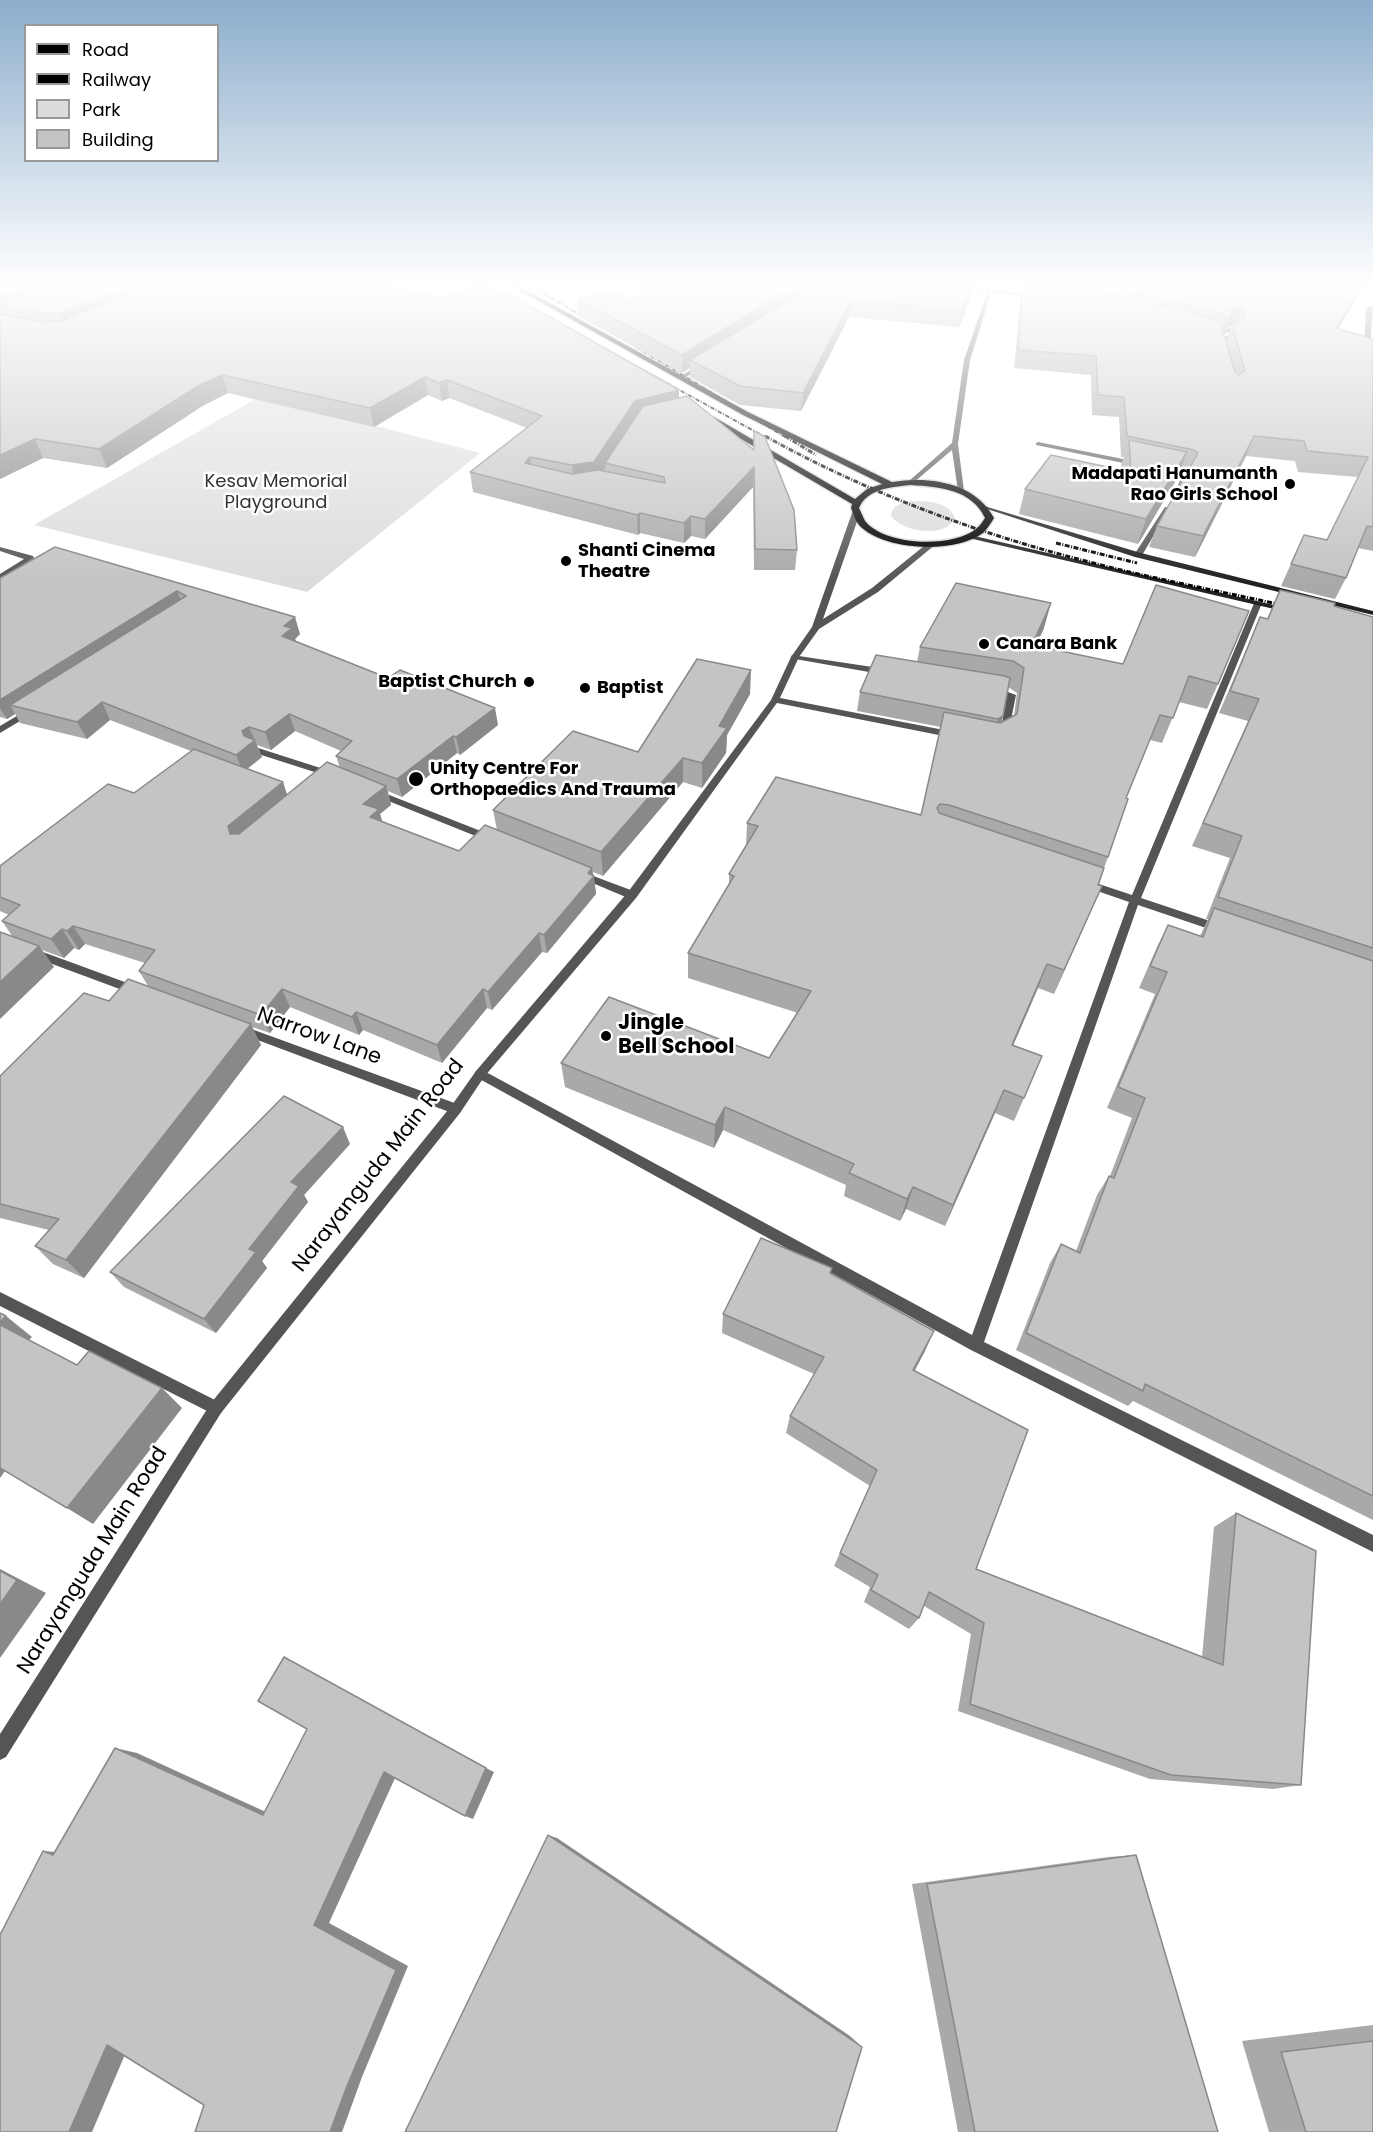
<!DOCTYPE html>
<style>
body{margin:0}
#map{position:relative;width:1373px;height:2132px;overflow:hidden;background:#fff;font-family:Poppins,sans-serif}
canvas{display:block}
.legend{position:absolute;left:24px;top:24px;width:195px;height:138px;box-sizing:border-box;background:#fff;border:2px solid #999;margin:0;padding:8px 10px;list-style:none;font-size:18px;color:#000}
.legend li{display:flex;align-items:center;gap:12px;height:30px}
.legend b{width:30px;border:2px solid #999}
</style>
<div id="map">
<canvas width="1373" height="2132"></canvas>
<ul class="legend">
<li><b style="height:8px;background:#000"></b>Road</li>
<li><b style="height:8px;background:#000"></b>Railway</li>
<li><b style="height:16px;background:#dcdcdc"></b>Park</li>
<li><b style="height:16px;background:#c4c4c4"></b>Building</li>
</ul>
</div>
<script>
const g = document.querySelector('canvas').getContext('2d');
g.lineJoin = 'round';
function paint(path, color) { g.fillStyle = color; g.fill(path, 'evenodd'); }
function strokePath(path, color, width, dash) { g.strokeStyle = color; g.lineWidth = width; g.lineCap = dash ? 'butt' : 'round'; g.setLineDash(dash || []); g.stroke(path); }
function label(font, color, halo, rows, align = 'center') {
  g.font = font + ' Poppins,sans-serif'; g.lineWidth = 5; g.setLineDash([]); g.textBaseline = 'middle'; g.strokeStyle = halo; g.fillStyle = color; for (const [text, x, y, turn = 0] of rows) {
    g.save(); g.translate(x, y); g.rotate((+turn || 0) * Math.PI / 180); g.textAlign = isNaN(turn) ? turn : align; if (halo) g.strokeText(text, 0, 0); g.fillText(text, 0, 0); g.restore();
  }
}
paint(new Path2D(`
 M261,396L480,453L307,592L34,525Z
 M911,501C926,501 949,501 955,518C945,539 903,532 891,516C892,505 902,503 911,501Z`), '#dcdcdc');
const primary = new Path2D(`
 M468,284H475L497,297L492,298Z
 M508,284H515L748,412L892,482C929,476 975,482 994,518C991,523 987,529 983,533C955,554 883,551 859,525C855,520 853,513 851,508L852,504L707,419L714,417L855,499L867,489L882,484L743,415ZM911,485C940,487 971,489 985,518C983,521 980,526 976,529C952,548 885,546 865,521C863,517 861,512 859,508C868,488 892,487 911,485Z`);
strokePath(primary, '#dbdbdb', 3);
paint(new Path2D(`
 M627,284L667,290L664,292Z
 M944,284H954L1037,296L1034,298L946,285Z
 M1373,305L1370,349L1373,352V357L1364,349L1366,308Z
 M1233,326L1238,327L1232,331L1237,333V335L1218,342V340L1231,334L1225,331Z
 M703,362L705,365L683,379L678,378Z
 M1038,442L1138,462L1141,464L1138,466L1036,445V443Z
 M1164,467L1188,473L1182,489L1177,488L1182,475L1162,470V468Z
 M1165,507L1170,508L1141,557H1135L1134,555Z
 M0,547L33,556L34,558L0,579V574L24,559L0,551Z
 M1255,601L1262,603L1141,898L1225,926L1226,929L1221,933L1138,905L984,1342L1373,1535V1552L971,1350L476,1077L474,1074L476,1071H484L972,1335L1129,902L1083,886L1082,884L1087,880L1132,895Z
 M792,655L886,669L890,672L886,675L795,659L791,657Z
 M992,686L1016,695L1008,735H1002L1000,733L1007,696L989,691V687Z
 M775,697L954,732L959,735L954,738L772,702L771,700Z
 M32,707L35,708V712L0,733V726Z
 M255,747L336,773L338,775L336,777H330L252,752L250,750Z
 M374,789L496,837L497,839L492,842L488,841L371,794V790Z
 M580,871L636,892L637,895L636,898H628L576,876L575,874Z
 M32,948L141,988L143,991L141,994H133L28,955L27,952L28,949Z
 M243,1026L460,1105L462,1109L460,1113H452L239,1033L237,1030Z
 M0,1292L221,1403L224,1408L221,1413L216,1415L211,1413L0,1306Z`), '#555');
paint(new Path2D(`
 M990,284H994L970,360L958,444L964,491L961,493L958,491L952,450L913,483H909V481L952,443L964,360Z
 M856,511L860,513L823,619L872,588L929,542L936,544L878,592L819,629L799,657L779,700L636,898L484,1077L460,1113L221,1413L6,1757L0,1760V1734L211,1403L452,1105L476,1071L628,892L771,700L791,657L812,627L852,513Z`), '#555');
paint(new Path2D(`
 M984,506L1141,553L1373,611V615L1135,557L984,508Z
 M970,535L1287,608L1291,610L1287,612L973,539L969,537Z`), '#222');
paint(primary, '#000');
strokePath(new Path2D(`
 M478,284L501,295
 M528,284L592,322
 M636,347L787,438
 M621,358L767,438`), '#000', 2, [4.5, 1.5, 1, 1.5]);
strokePath(new Path2D(`
 M765,436C862,490 970,531 1078,559C1148,578 1220,591 1291,607
 M785,436L816,455
 M1056,543L1137,563`), '#000', 3, [5, 1.5, 1, 1.5]);
paint(new Path2D(`
 M0,284L679,390V398L753,449L754,431L797,550L795,570H754L753,487L705,539L691,536L684,543L640,533L638,535L473,492L470,472L527,428L449,398L442,401L428,395L374,427L228,393L204,405L107,468L43,458L0,479Z
 M657,284H976L975,286H974L973,292L959,327L849,317L801,411L740,405L690,377V368L682,373L578,316L577,299L630,300Z
 M1021,284H1365L1338,329L1373,339V551L1358,548L1346,578L1335,599L1281,586L1304,535L1327,540L1358,477L1298,472L1295,461L1246,456L1195,557L1149,547L1157,526L1188,471L1186,470L1181,469L1178,477L1138,544L1019,514L1025,489L1122,470L1121,465L1124,457H1121L1119,417L1092,415L1091,375L1014,368L1021,293H1020ZM1232,325L1226,342L1224,335L1226,334L1228,327Z
 M55,547L300,634L295,639L296,641L498,725L460,755L457,753L402,797L388,791L391,805L380,814L382,822L459,851L497,830L493,810L638,752L750,694L727,735L726,753L702,788L683,782L603,876L593,872L596,894L547,953L542,952L492,1010L487,1008L442,1063L363,1030L359,1035L290,1007L270,1033L252,1027L261,1045L84,1278L53,1264L35,1246L49,1230L0,1218V1076L109,1001L148,986L139,971L145,963L85,944L79,950L74,948L64,958L42,950L54,967L12,936L2,921L9,915L0,911V866L134,793L191,751L110,720L87,739L20,723L15,714L7,719L0,717V578ZM295,731L341,751L336,756L340,768L287,795L247,769L262,757L257,745L271,750Z
 M1156,585L1218,684L1207,709L1179,702L1162,743L1150,740L1126,798L1108,857L1104,868L1091,911L1054,994L1038,988L1013,1045L1024,1098L1014,1121L995,1113L945,1226L906,1209L900,1221L844,1196L846,1185L723,1130L714,1148L565,1087L561,1063L769,1058L798,1013L688,978V953L729,884V874L746,847L747,823L921,815L941,727L857,711L860,692L917,662L920,647L1044,628L1035,646L1123,664ZM1008,687L1017,693L1014,716L1001,723Z
 M1280,590L1353,612L1373,617V1520L1133,1401L1128,1406L1016,1350L1050,1263L1061,1244L1076,1251L1097,1195L1109,1176H1110L1132,1118L1107,1108L1155,994L1139,988L1157,947L1168,925L1200,936L1208,919H1206L1230,858L1192,846L1248,721L1219,713L1260,617L1267,619Z
 M350,1144L304,1195L308,1202L262,1261L267,1268L216,1333L124,1287L110,1272Z
 M831,1273L925,1351L915,1370L976,1569L1202,1657L1214,1527L1236,1513L1301,1785L1273,1789L1150,1779L958,1711L971,1634L924,1606L919,1618L909,1629L864,1602L870,1587L834,1566L870,1486L786,1433L790,1416L814,1374L722,1333L723,1314Z
 M1136,1855L1218,2132H958L912,1884L1108,1857Z
 M1373,2025V2132H1269L1242,2041Z`), '#a9a9a9');
paint(new Path2D(`
 M33,284H65L0,305V297Z
 M139,284H189L67,330L60,313Z
 M708,284H737L708,295Z
 M798,284H823L690,360V368L682,373V355Z
 M973,284H974L973,292L959,327L962,310Z
 M1150,284H1191L1145,294L1143,302L1127,308L1132,290Z
 M1362,284H1365L1328,346L1336,328Z
 M851,300L849,317L801,411L803,393Z
 M1243,306L1236,324L1228,327L1226,334L1221,336L1231,310Z
 M222,375L228,393L204,405L107,468L99,449L198,386Z
 M425,377L428,395L374,427L370,408Z
 M447,380L449,398L442,401L439,383Z
 M679,390V408L605,463L606,466L596,481L574,485L572,465L635,401Z
 M1254,436L1246,456L1195,557L1203,536Z
 M35,439L43,458L0,479V455Z
 M1187,452L1178,477L1138,544L1146,519Z
 M530,457L532,477L525,463Z
 M754,467L753,487L705,539V519Z
 M640,513V533L638,535L637,515Z
 M691,516V536L684,543V523Z
 M177,591L184,608L10,705L15,714L7,719L0,708V700Z
 M1051,603L1044,628L1025,670L1032,645Z
 M295,617L300,634L295,639L297,645L282,636L284,626Z
 M751,670L750,694L727,735L726,753L702,788V763L719,726Z
 M102,702L110,720L87,739L77,722Z
 M495,708L498,725L460,755L456,737Z
 M289,714L295,731L271,750L265,732Z
 M1003,716L998,735L993,738L998,719Z
 M249,727L262,757L243,772L236,755L242,731Z
 M453,736L457,753L402,797L397,779Z
 M683,758V782L603,876L601,852Z
 M283,782L289,800L238,853L230,834L228,826Z
 M386,786L391,805L380,814L384,827L376,836L363,804Z
 M592,868L593,877L594,876L596,894L547,953L544,935Z
 M1102,886L1091,911L1054,994L1064,970Z
 M73,926L85,944L79,950L67,931Z
 M62,929L74,948L64,958L51,939Z
 M539,933L542,952L492,1010L488,992Z
 M39,946L54,967L0,1019V982Z
 M1047,964L1038,988L1003,1069L1012,1045Z
 M282,989L290,1007L270,1033L261,1015Z
 M483,989L487,1008L442,1063L437,1045Z
 M356,1012L363,1030L359,1035L352,1017Z
 M251,1024L261,1045L84,1278L66,1260Z
 M1004,1090L995,1113L945,1226L953,1205Z
 M725,1107L723,1130L714,1148L715,1125Z
 M343,1127L350,1144L304,1195L308,1202L262,1261L267,1268L216,1333L204,1319L291,1182Z
 M913,1187L906,1209L900,1221L907,1199Z
 M6,1316L32,1337L24,1345L0,1326V1322Z
 M934,1331L925,1351L905,1388L913,1370Z
 M162,1388L182,1408L93,1524L67,1508Z
 M0,1468L5,1471L0,1478Z
 M0,1569L46,1593L0,1658Z
 M115,1748L137,1753L279,1818L263,1815Z
 M486,1768L494,1772L473,1819L465,1816Z
 M384,1772L396,1776L329,1923L408,1966L362,2077L342,2132H330L314,1925Z
 M548,1835L557,1838L850,2036L862,2047Z
 M43,1851L68,1853L53,1855Z
 M132,2038L92,2132H69L107,2045Z`), '#898989');
const building = new Path2D(`
 M0,284H33L0,297Z
 M52,284H139L60,313L45,314L0,305Z
 M155,284H367L442,298L481,286L518,299L679,390L635,401L594,462L572,465L530,457L525,463L572,474L598,470L665,483L664,477L605,463L643,406L687,396L754,450V431L765,437L794,510L797,550L755,549L754,467L705,519L691,516L684,523L640,513L637,515L470,472L542,416L447,380L439,383L425,377L370,408L222,375L198,386L99,449L35,439L0,455V314L44,322L61,321Z
 M657,284H693L708,287L724,284H798L682,355L577,299L612,291L630,300Z
 M815,284H973L962,310L851,300L803,393L740,386L690,360L803,292Z
 M1023,284H1036L1133,298L1215,319L1221,325L1235,372L1239,375L1245,370L1232,325L1244,319L1246,308L1243,306L1231,310L1232,316L1228,318L1221,313L1145,294L1169,284H1362L1336,328L1373,339V527L1367,526L1346,578L1291,564L1304,535L1327,540L1368,457L1307,451L1304,441L1254,436L1203,536L1157,526L1198,453L1194,450L1127,436L1124,397L1098,395L1096,356L1018,350Z
 M1084,284H1150L1132,290Z
 M1129,440L1187,452L1146,519L1025,489L1051,455L1131,472Z
 M55,547L295,617L284,626L292,628L282,636L388,678L400,670L495,708L456,737L453,736L397,779L336,756L352,741L289,714L265,732L249,727L242,731L244,736L255,740L236,755L102,702L77,722L10,705L186,596L177,591L0,700V578Z
 M956,583L1051,603L1032,645L1123,664L1156,585L1249,611L1218,684L1189,676L1173,718L1160,715L1126,798L1128,799L1108,857L949,805L940,804L937,808L939,813L1104,868L1098,885L1102,886L1064,970L1047,964L1012,1045L1042,1056L1024,1098L1004,1090L953,1205L913,1187L907,1199L849,1173L854,1164L725,1107L715,1125L561,1063L609,997L769,1058L811,991L688,953L734,876L729,874L758,826L747,823L776,777L921,815L944,712L1000,723L1017,714L1024,668L1013,661L920,647Z
 M1280,590L1335,603L1334,606L1373,617V948L1218,897L1242,836L1203,823L1259,699L1230,691L1260,617L1268,619Z
 M876,655L1005,676L1010,678L1003,716L998,719L860,692Z
 M697,659L751,670L719,726L727,728L702,763L683,758L601,852L493,810L573,731L638,752Z
 M194,749L283,782L228,826L230,834H239L327,762L386,786L363,804L379,809L370,817L459,851L485,825L592,868L588,873L594,876L544,935L539,933L488,992L483,989L437,1045L356,1012L352,1017L282,989L261,1015L139,971L155,950L73,926L67,931L62,929L51,939L2,921L20,905L0,897V866L108,784L134,793Z
 M1214,908L1373,961V1496L1145,1384L1143,1391L1026,1333L1061,1244L1080,1253L1109,1176L1114,1178L1145,1098L1118,1087L1167,972L1150,966L1168,925L1203,937Z
 M0,932L39,946L0,982Z
 M128,979L251,1024L66,1260L35,1246L59,1219L0,1204V1076L84,993L109,1001Z
 M284,1096L343,1127L291,1182L299,1186L249,1249L256,1252L204,1319L110,1272Z
 M761,1238L832,1268L830,1273L934,1331L913,1370L1028,1430L976,1569L1223,1665L1236,1513L1316,1551L1301,1785L1171,1775L970,1704L984,1623L929,1592L919,1618L871,1590L878,1575L840,1553L877,1470L790,1416L824,1357L723,1314Z
 M0,1313L6,1316L0,1322Z
 M0,1325L77,1365L89,1351L162,1388L67,1508L0,1468Z
 M0,1571L17,1580L0,1604Z
 M284,1657L486,1768L465,1816L384,1772L314,1925L396,1970L347,2086L330,2132H195L204,2105L107,2045L69,2132H0V1935L43,1851L53,1855L115,1748L263,1815L307,1729L258,1701Z
 M548,1835L862,2047L836,2132H405Z
 M1136,1855L1218,2132H975L927,1884Z
 M1373,2041V2132H1306L1281,2052Z`);
paint(building, '#c4c4c4');
strokePath(building, '#898989', 1.5);
const sky = g.createLinearGradient(0, 0, 0, 582);
sky.addColorStop(0, '#8cadcc');
sky.addColorStop(0.49, '#fff');
sky.addColorStop(1, '#ffffff00');
g.fillStyle = sky;
g.fillRect(0, 0, 1373, 582);
for (const [x, y, r, color] of [
 [1290,484,6,"#000"],
 [566,561,6,"#000"],
 [984,644,6,"#000"],
 [529,682,6,"#000"],
 [585,688,6,"#000"],
 [416,779,8,"#000"],
 [606,1036,6,"#000"]
]) { const dot = new Path2D(); dot.arc(x, y, r, 0, 2 * Math.PI); g.fillStyle = color; g.fill(dot); strokePath(dot, '#fff', 2); }
label('bold 18px', '#000', '#fff', [
 ["Madapati Hanumanth",1278,474,"right"],
 ["Rao Girls School",1278,495,"right"],
 ["Shanti Cinema",578,551],
 ["Theatre",578,572],
 ["Canara Bank",996,644],
 ["Baptist Church",517,682,"right"],
 ["Baptist",597,688],
 ["Unity Centre For",430,769],
 ["Orthopaedics And Trauma",430,790]
], 'left');
label('18px', '#333', '#fff', [
 ["Kesav Memorial",276,482],
 ["Playground",276,503]
]);
label('bold 21px', '#000', '#fff', [
 ["Jingle",618,1024],
 ["Bell School",618,1048]
], 'left');
label('21px', '#000', '#fff', [
 ["Narrow Lane",319,1037,20],
 ["Narayanguda Main Road",379,1166,-52],
 ["Narayanguda Main Road",93,1561,-58]
]);
</script>
